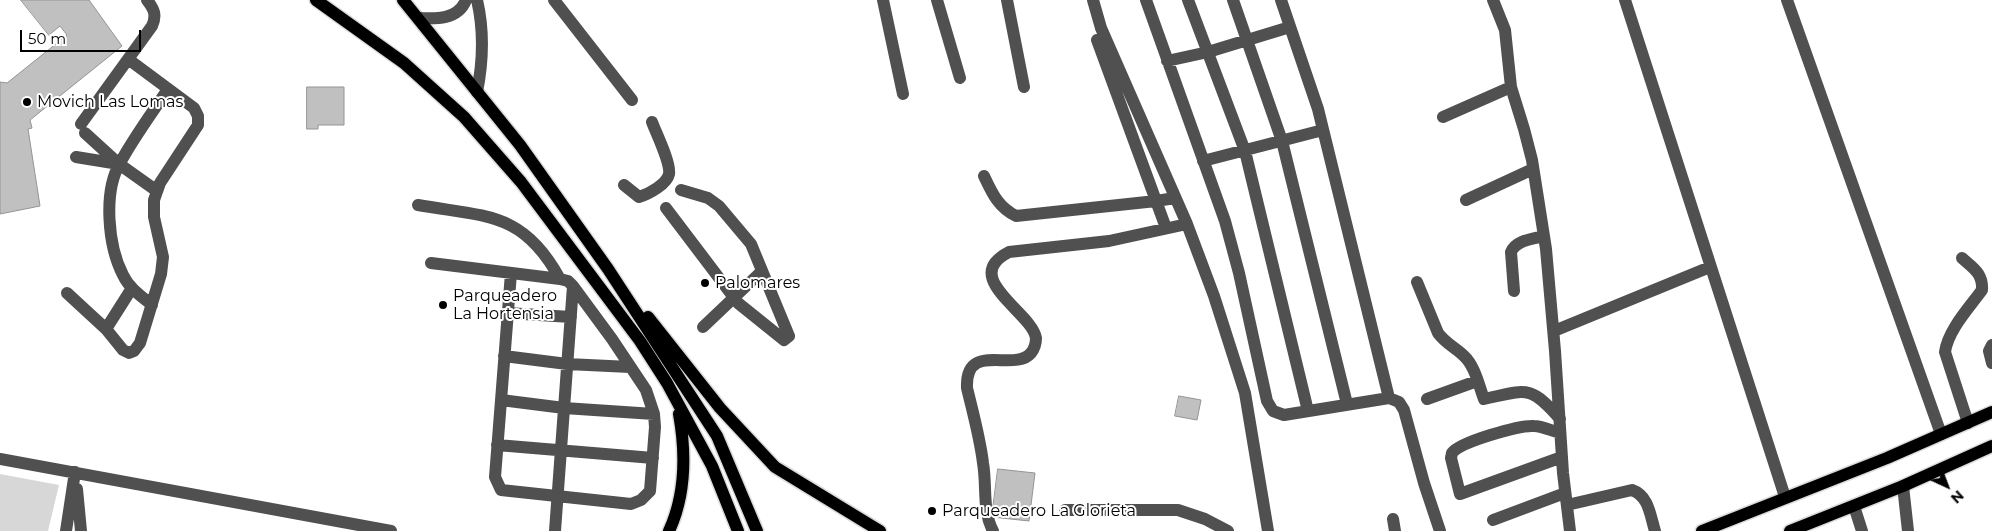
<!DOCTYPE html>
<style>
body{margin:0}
#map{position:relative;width:1992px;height:531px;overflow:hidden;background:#fff;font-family:Montserrat,sans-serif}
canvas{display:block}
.north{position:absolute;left:1922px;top:461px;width:50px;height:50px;-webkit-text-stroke:4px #fff;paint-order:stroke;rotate:137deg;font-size:14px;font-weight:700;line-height:20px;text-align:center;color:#000}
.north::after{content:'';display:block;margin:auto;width:18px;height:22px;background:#000;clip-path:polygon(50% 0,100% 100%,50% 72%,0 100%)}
.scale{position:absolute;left:20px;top:30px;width:121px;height:22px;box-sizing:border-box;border:2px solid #000;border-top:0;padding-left:6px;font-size:15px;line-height:18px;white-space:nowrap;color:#000;-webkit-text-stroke:4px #fff;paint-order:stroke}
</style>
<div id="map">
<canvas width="1992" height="531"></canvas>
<div class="north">N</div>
<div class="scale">50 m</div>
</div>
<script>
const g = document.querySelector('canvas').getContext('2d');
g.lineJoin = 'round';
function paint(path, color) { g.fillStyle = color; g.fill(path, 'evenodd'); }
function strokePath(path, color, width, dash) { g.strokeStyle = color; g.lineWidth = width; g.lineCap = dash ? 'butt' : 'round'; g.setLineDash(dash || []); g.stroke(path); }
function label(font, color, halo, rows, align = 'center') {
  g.font = font + ' Montserrat,sans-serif'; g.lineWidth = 4; g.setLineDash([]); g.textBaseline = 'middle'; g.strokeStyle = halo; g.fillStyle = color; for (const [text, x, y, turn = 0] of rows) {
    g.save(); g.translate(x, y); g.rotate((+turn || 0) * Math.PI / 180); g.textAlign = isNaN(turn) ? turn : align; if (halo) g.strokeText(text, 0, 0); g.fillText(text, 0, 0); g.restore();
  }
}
paint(new Path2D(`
 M0,474L59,485L48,531H0Z`), '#d7d7d7');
const building = new Path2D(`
 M21,0H89L122,46L30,120L32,128L28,129L40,206L0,214V82L7,83L67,35L60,26L49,35Z
 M307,87H344V125H318V129H307Z
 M1179,396L1201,400L1197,420L1175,416Z
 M998,469L1035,473L1029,521L992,517Z`);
paint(building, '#c0c0c0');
strokePath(building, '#949494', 1);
const major = new Path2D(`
 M316,0L404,63L464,117L521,182L640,341L667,383L712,466L738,531
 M403,0L520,145L608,269L717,436L757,531
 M648,317L720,408L775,467L880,531
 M669,531C686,494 686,453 679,414
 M1702,531L1887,458L1992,412
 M1790,531L1903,486L1992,446`);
strokePath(major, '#dbdbdb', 15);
strokePath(new Path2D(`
 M477,0C484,30 483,62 477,92
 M554,0L632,100
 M883,0L903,94
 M937,0L960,78
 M1007,0L1024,87
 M1093,0L1101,28L1187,224L1214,296L1245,393L1268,531
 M1146,0L1225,221L1239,273L1267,401L1273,411L1284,415L1389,398L1399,402L1404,410L1424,483L1440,531
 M1188,0L1245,151L1308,411
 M1233,0L1282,141L1347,404
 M1281,0L1318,109L1389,398
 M1493,0L1505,30L1511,87L1524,129L1532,160L1546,249L1555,351L1563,473L1570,531
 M1625,0L1785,497
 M1787,0L1941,434
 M418,18C436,19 458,20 466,0
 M1097,40L1166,228
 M1167,61L1208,52L1290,27
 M1443,117L1511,87
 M81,124L152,26C157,15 154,9 147,0
 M85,133L119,164L157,191
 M76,157L119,164
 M1203,161L1323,130
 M984,176C992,193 998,207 1016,216L1156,201L1175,198
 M624,185L639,197C649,194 667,184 669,174C671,163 656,133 652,122
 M1466,200L1533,169
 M418,205C486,217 523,211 560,279
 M666,208L738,303L784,340L789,336L751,244L719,206L708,198L681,190
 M1962,258C1973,268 1983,273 1982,290C1969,308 1948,330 1945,352L1968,423
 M431,263L560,279L568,281L573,286L555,531
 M511,273L495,477L501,490L631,504L641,500L650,491L655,427L654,414L646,390L612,339L573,286
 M1417,282L1438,333C1445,343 1456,348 1464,356C1475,366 1479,386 1484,399C1526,390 1530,384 1560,419
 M1514,291L1511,252C1516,240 1533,239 1544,236
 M67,293L106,329L123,350L129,353L134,351L140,343L161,274L163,257L154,217V200L160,183L198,125V116L194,108L128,59
 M152,305C141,296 129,288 123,275C108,246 103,192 120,163C134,137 152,113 168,89
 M507,313L571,317
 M703,327L762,271
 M106,329L132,288
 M1554,331L1710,267
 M1992,345L1989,351L1992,363
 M504,356L567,364L630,367
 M1427,399L1477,381
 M501,400L564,408L654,414
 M1560,433C1552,431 1542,426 1534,426C1519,425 1460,442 1452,453L1451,458L1460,494L1562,457
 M497,445L653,458
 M0,459L391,531
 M1903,486L1908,531
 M77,489L81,531
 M1567,505L1632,490C1649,496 1650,515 1655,531
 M1854,506L1862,531
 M1065,510H1178L1205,519L1228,531
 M1393,519L1395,531
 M1493,520L1565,493
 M66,531L75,472
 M993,531C982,510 987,486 983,463C980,438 973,413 967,388C965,340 1014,373 1031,353C1035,348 1036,344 1036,338C1032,312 959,278 1009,252L1109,241L1187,224`), '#505050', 12);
strokePath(major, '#000', 12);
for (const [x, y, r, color] of [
 [27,102,5,"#000"],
 [705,283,5,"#000"],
 [443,305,5,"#000"],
 [932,511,5,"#000"]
]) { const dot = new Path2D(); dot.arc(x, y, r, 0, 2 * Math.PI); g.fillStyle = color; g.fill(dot); strokePath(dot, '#fff', 2); }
label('16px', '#000', '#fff', [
 ["Movich Las Lomas",37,102],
 ["Palomares",715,283],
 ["Parqueadero",453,296],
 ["La Hortensia",453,314],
 ["Parqueadero La Glorieta",942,511]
], 'left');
</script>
